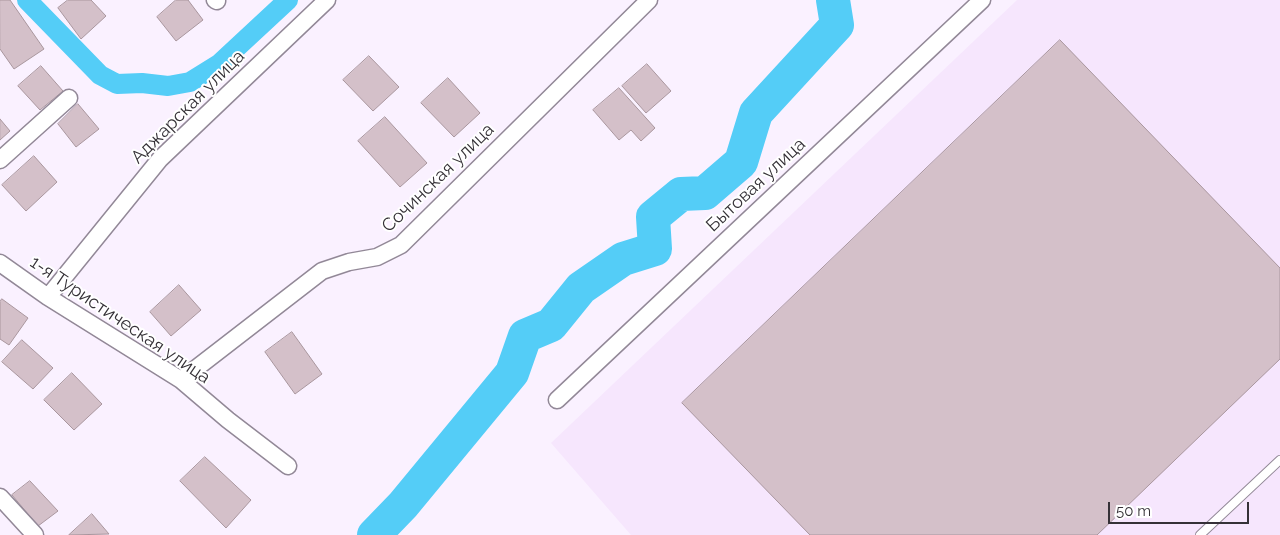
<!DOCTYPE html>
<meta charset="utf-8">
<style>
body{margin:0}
#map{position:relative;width:1280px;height:535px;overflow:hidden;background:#faf1ff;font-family:Raleway,sans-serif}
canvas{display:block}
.scale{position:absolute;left:1108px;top:502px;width:141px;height:22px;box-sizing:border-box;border:2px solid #353137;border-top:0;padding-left:6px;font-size:15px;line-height:18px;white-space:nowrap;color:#353137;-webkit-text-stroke:4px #fff;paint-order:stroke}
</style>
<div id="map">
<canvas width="1280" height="535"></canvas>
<div class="scale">50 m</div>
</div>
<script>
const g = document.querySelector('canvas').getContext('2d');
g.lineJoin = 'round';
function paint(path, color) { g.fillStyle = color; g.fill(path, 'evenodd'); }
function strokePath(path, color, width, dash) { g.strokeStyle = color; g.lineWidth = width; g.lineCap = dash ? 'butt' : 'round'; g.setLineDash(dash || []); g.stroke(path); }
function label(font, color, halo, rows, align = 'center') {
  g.font = font + ' Raleway,sans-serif'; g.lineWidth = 4; g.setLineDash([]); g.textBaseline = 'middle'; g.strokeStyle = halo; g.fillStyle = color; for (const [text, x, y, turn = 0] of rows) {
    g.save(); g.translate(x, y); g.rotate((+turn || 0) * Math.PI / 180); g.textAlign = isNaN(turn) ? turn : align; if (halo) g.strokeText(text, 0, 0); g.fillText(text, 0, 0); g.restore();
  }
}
paint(new Path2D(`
 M1017,0H1280V535H631L551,443Z`), '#f6e6fd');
strokePath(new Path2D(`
 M27,0L100,75L117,84L142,83L168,86L190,82L219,64L288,0`), '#54cdf7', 20);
strokePath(new Path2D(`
 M374,535L403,505L512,373L525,336L551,325L581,288L623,259L655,249L653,217L681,194L705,193L741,162L756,113L837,25L833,0`), '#54cdf7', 34);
const building = new Path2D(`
 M0,0H10L44,49L14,69L0,49Z
 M68,0H91L106,16L81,39L58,8Z
 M176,0H188L203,20L176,41L157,17Z
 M1060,40L1280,268V359L1097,535H810L682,403Z
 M369,56L399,87L373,111L343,80Z
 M647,64L671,91L646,113L622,86Z
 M41,66L63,91L40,110L18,86Z
 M448,78L480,113L454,137L421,103Z
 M619,88L655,128L641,141L631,130L619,140L593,110Z
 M78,104L99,129L76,147L58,124Z
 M385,117L427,163L400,187L358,141Z
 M0,119L10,131L0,140Z
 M34,156L57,182L26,211L2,185Z
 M179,285L201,310L171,336L150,312Z
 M2,299L28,318L9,345L0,339V302Z
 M292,332L322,374L295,394L265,352Z
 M22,340L53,368L33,389L2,362Z
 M72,373L102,404L74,430L44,400Z
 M205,457L251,500L226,528L180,481Z
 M30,481L58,511L38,526L12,495Z
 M92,514L109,534L69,535Z`);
paint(building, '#d4c0c9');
strokePath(building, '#a9969e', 1);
const service = new Path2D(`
 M1200,535L1280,460`);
const minor = new Path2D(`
 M215,0L217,1
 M0,160L69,98
 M0,263L48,297L181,380L228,420L288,466
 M48,297L160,159L327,0
 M181,380L322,271L349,262L377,257L401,245L649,0
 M557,400L982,0
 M0,497L35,535`);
strokePath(service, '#928897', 10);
strokePath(minor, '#928897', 19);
strokePath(service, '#fff', 8);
strokePath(minor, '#fff', 16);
label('18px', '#353137', '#fff', [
 ["Аджарская улица",188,107,-45],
 ["Сочинская улица",438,178,-44],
 ["Бытовая улица",756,185,-43],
 ["1-я Туристическая улица",120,320,34]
]);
</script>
